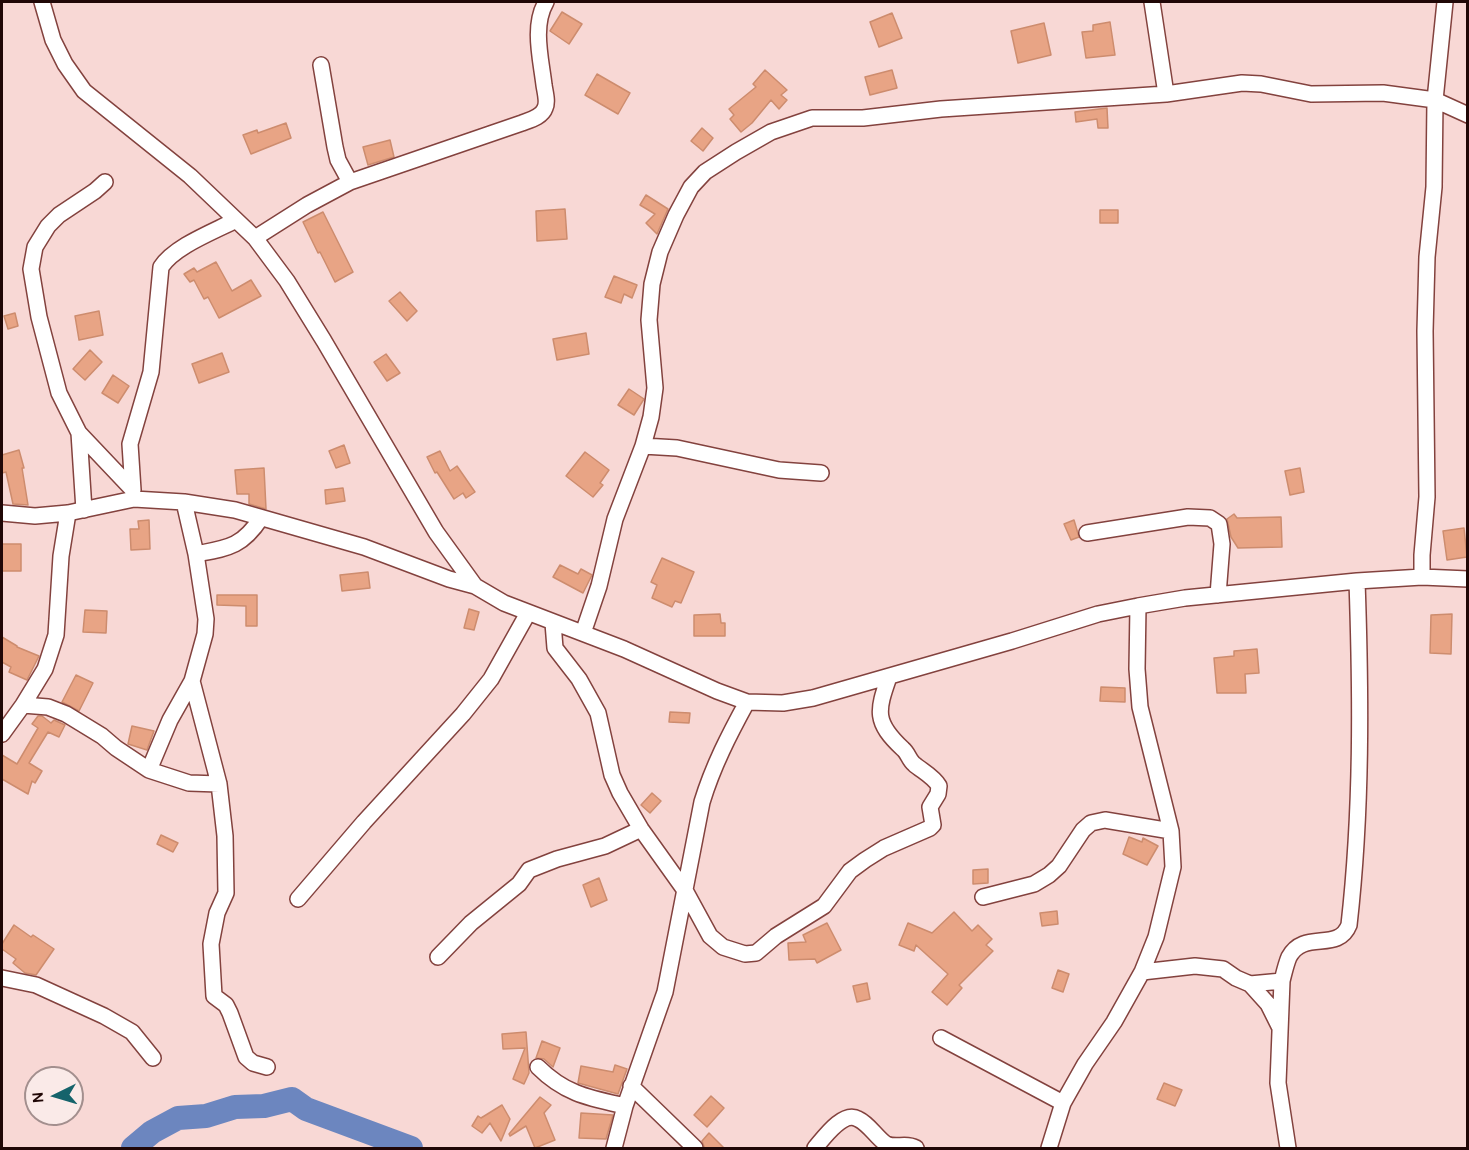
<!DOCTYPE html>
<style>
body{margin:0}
#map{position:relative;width:1469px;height:1150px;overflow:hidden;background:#f8d8d5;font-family:Karla,sans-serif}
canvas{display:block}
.frame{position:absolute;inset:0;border:3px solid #200706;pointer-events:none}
.north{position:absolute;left:24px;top:1066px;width:60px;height:60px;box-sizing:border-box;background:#faeae8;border:2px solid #a38f8e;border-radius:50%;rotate:265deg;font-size:16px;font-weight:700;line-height:24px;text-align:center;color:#200706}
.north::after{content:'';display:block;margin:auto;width:21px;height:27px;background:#15636b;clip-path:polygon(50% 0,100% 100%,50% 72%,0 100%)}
</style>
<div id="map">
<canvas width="1469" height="1150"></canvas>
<div class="frame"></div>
<div class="north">N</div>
</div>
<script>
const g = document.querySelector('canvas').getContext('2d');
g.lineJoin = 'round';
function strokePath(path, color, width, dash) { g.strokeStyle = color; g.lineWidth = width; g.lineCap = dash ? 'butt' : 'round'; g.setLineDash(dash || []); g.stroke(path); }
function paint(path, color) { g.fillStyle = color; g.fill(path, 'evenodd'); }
strokePath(new Path2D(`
 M133,1148L152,1132L178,1118L206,1116L235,1107L264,1106L292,1099L306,1109L411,1148`), '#6c86bf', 24);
const building = new Path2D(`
 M562,12L582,24L569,44L550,31Z
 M892,13L902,38L879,47L870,22Z
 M1110,22L1115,55L1086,58L1082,32L1093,31V25Z
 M1044,23L1051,55L1018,63L1011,31Z
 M765,70L787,90L781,95L787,100L779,109L771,100L752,123L741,132L730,119L734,115L729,109L756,87L753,84Z
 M892,70L897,88L870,95L865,77Z
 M597,74L630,93L618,114L585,95Z
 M1107,108L1108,128H1098L1097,119L1076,122L1075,112Z
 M286,123L291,138L251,154L243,135L257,130L258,133Z
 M702,128L713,138L703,151L691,141Z
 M390,140L394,157L368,165L363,147Z
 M646,195L668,209L657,234L646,223L655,214L640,205Z
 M565,209L567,239L537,241L536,211Z
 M1100,210H1118V223H1100Z
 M323,212L353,272L335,282L320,252L318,253L303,222Z
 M216,262L232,291L251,280L261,296L219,318L208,297L204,299L194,280L190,282L184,274L194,268L197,272Z
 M614,276L637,285L632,298L624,294L621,303L605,297Z
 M400,292L417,311L407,321L389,301Z
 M99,311L103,335L79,340L75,316Z
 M15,313L18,326L8,329L4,316Z
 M586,333L589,354L557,360L553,339Z
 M90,350L102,362L85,380L73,369Z
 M222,353L229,372L199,383L192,364Z
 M386,354L400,373L387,381L374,362Z
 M113,375L129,386L118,403L102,393Z
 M629,389L644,399L634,415L618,405Z
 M344,445L350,463L336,468L329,451Z
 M19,450L24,468H22L28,505L13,504L6,472L2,473V455Z
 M440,451L450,471L457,466L475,492L466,498L463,493L454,499L437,472L435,473L427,457Z
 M585,452L609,470L600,483L603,485L593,497L566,476Z
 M264,468L266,509L249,504V494H237L235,470Z
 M1300,468L1304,492L1290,495L1285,471Z
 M343,488L345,501L326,504L325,490Z
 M1234,514L1237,518L1281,517L1282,547L1238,548L1231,537L1227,519Z
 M149,520L150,549L131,550L130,529H139L138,521Z
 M1074,520L1079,537L1071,540L1064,524Z
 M1464,528L1467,557L1447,560L1443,531Z
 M2,544H21V571H2Z
 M662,558L694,572L681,603L675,601L672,607L652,598L657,585L651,582Z
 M560,565L578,574L581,569L592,575L583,593L553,577Z
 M368,572L370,588L342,591L340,575Z
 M217,595H257V626H246V606L217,605Z
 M469,609L479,612L474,630L464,628Z
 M85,610L107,611L106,633L83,632Z
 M720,614L721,623H725V636H694V615Z
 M1452,614L1451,654L1430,653L1431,615Z
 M2,637L17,646V647L39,656L27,680L9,672L11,667L2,662Z
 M1257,649L1259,673L1245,674L1246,693H1217L1214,658L1234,656V651Z
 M76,675L93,683L79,711L62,702Z
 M1101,687L1125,688V702L1100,701Z
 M670,712L690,713L689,723L669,722Z
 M38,716H42L51,723L54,720L65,725L59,737L48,732L29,763L42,771L35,783L32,781L28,794L2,779V755L17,764L38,728L32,724Z
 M132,726L154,731L147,750L128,744Z
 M652,793L661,801L650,813L641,805Z
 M161,835L178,843L173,852L157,844Z
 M1129,837L1142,842L1143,838L1158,846L1147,865L1123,854Z
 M988,869V883L973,884V870Z
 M599,878L607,900L591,907L583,885Z
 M1057,911L1058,924L1042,926L1040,913Z
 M954,912L972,931L978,925L992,939L986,945L993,951L959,985L962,988L947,1005L932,992L948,974L916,945L914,951L899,945L908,923L932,933Z
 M827,923L841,950L817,963L815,959L789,960L788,943L806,942L803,935Z
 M14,925L31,937L33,935L54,949L36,975L25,973L13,963L16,959L2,949V944Z
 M1058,970L1069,974L1063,992L1052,988Z
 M867,983L870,999L857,1002L853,986Z
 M526,1032L529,1073L524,1084L513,1079L525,1048L503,1049L502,1034Z
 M542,1041L560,1048L553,1067L544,1059L536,1058Z
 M615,1065L627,1069L618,1094L578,1083L581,1066L613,1072Z
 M1164,1083L1182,1090L1175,1106L1157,1099Z
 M711,1096L724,1108L707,1127L694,1115Z
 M540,1097L551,1105L544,1113L555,1140L535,1148L526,1126L510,1136L509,1134Z
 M502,1105L510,1119L501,1141L490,1123L482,1133L472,1126L478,1116L481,1118Z
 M581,1113L613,1115L606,1139L579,1138Z
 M709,1133L725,1149H705L702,1141Z`);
paint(building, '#e8a485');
strokePath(building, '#cd8c6e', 1.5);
const minor = new Path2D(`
 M42,2L53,40L65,64L84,91L190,176L255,238L287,281L324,341L436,532L475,586L504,603L624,649L717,691L747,702L783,703L813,698L1012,641L1098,614L1138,606L1185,598L1357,581L1422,577L1468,579
 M1152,2L1166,94
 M321,65L335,147L338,160L350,182
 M105,182L95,191L59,215L48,226L35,247L31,269L39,317L59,393L79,433L133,490
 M255,238L307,205L350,182L522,123C530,120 542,117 545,108C548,102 545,92 544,85C541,59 532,26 546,2
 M79,433L84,510
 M643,446L677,448L779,470L821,473
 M133,490L130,444L151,372L161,267C175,246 213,232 236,220
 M184,502L196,554L206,619L205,634L192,681L219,784L225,836L226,893L217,913L211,944L214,996L226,1005L230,1013L246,1057L253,1063L267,1067
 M2,513L35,516L68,513L134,499L184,502L235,510L364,547L449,579L475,586
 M1087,533L1188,517L1210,518L1219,524L1222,544L1218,595
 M196,554C228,548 242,547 261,518
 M1422,577V555L1427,497L1425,331L1427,257L1434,187L1435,100L1445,2
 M553,623L555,648L579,679L598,713L612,775L620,793L641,829L686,892L710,936L723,947L745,954L756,953L776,936L824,906L850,871L865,860L884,848L930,828L933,825L930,807L938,794L939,786C933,776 922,771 914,764C909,760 908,753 903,749C874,722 877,711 889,677
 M583,633L599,586L615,519L643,446L651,417L655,388L649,320L652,284L660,252L676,215L691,187L705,172L736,152L771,132L812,118H863L941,109L1166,94L1242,83L1261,84L1311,94L1383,93L1435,100L1468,115
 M23,705L48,707L66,714L102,736L116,748L149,770L189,783L219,784
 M2,734L23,705L45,669L56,635L61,556L68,513
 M149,770L170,720L192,681
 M983,897L1034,884L1049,875L1059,866L1083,830L1091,823L1105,820L1171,831
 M298,899L364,822L463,714L491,679L528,613
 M438,957L471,923L519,884L529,870L557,859L605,846L641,829
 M1142,972L1195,966L1223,969L1236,978L1250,984L1268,1004L1279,1026
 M2,978L36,985L104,1016L132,1032L153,1058
 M1250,984L1282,981
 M941,1038L1063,1103
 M538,1067C565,1094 589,1098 625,1106
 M631,1086L695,1148
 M614,1148L625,1106L665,992L702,802C713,766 729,735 747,702
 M815,1148C823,1139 843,1110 858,1119C869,1124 876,1137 886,1144C897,1149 905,1142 916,1148
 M1049,1148L1063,1103L1085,1064L1114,1022L1142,972L1156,937L1173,867L1171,831L1140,707L1137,669L1138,606
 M1288,1148L1278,1083L1282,981C1284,973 1286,964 1289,957C1304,929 1338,953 1349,925C1362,810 1361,696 1357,581`);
strokePath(minor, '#83423e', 18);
strokePath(minor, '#fff', 15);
</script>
